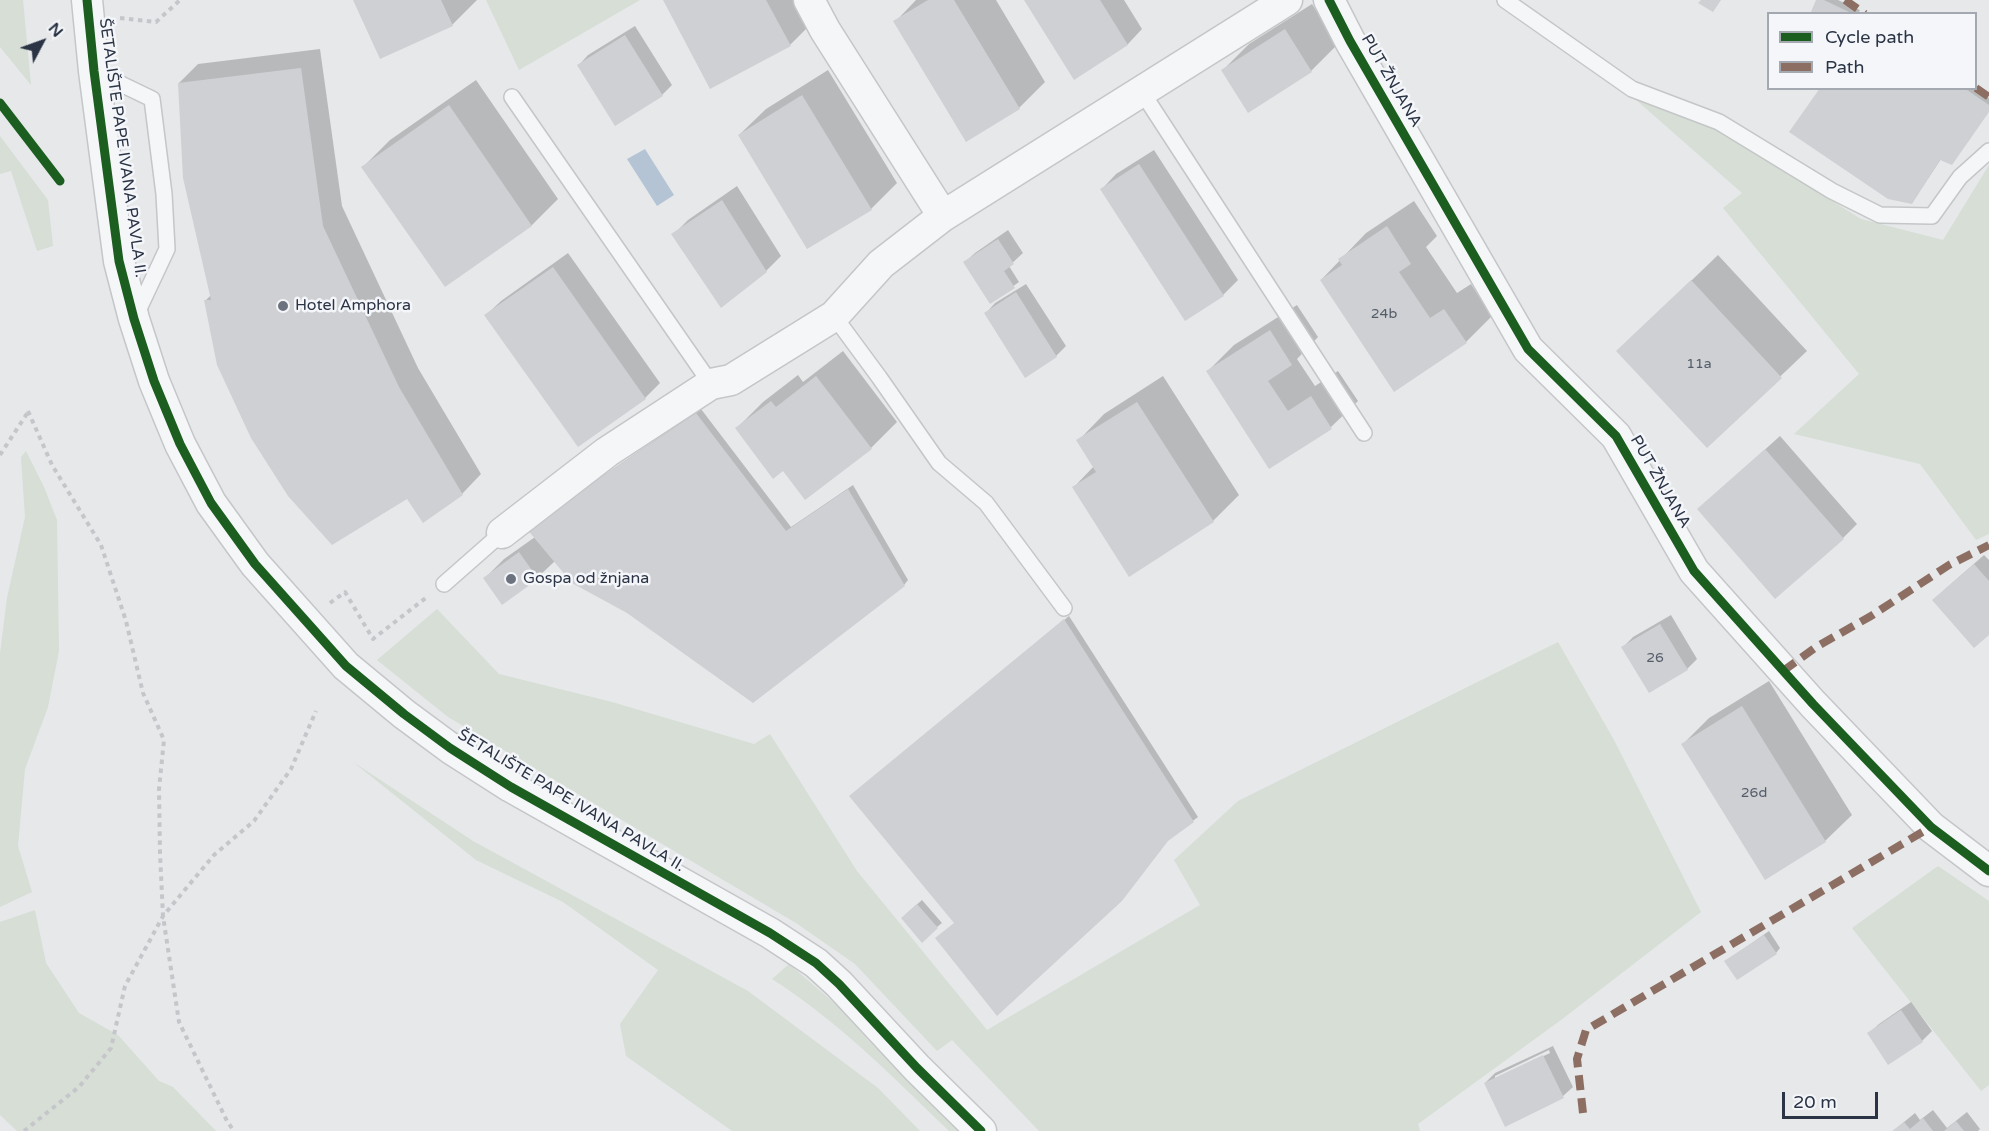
<!DOCTYPE html>
<meta charset="utf-8">
<style>
body{margin:0}
#map{position:relative;width:1989px;height:1131px;overflow:hidden;background:#e6e8ea;font-family:"Varela Round",sans-serif}
canvas{display:block}
.legend{position:absolute;left:1767px;top:12px;width:210px;height:78px;box-sizing:border-box;background:#f4f6f9;border:2px solid #a4a8b1;margin:0;padding:8px 10px;list-style:none;font-size:18px;color:#2b3445}
.legend li{display:flex;align-items:center;gap:12px;height:30px}
.legend b{width:30px;border:2px solid #a4a8b1}
.north{position:absolute;left:12px;top:12px;width:60px;height:60px;-webkit-text-stroke:4px #f4f6f9;paint-order:stroke;rotate:49deg;font-size:16px;font-weight:700;line-height:24px;text-align:center;color:#2b3445}
.north::after{content:'';display:block;margin:auto;width:21px;height:27px;background:#2b3445;clip-path:polygon(50% 0,100% 100%,50% 72%,0 100%)}
.scale{position:absolute;left:1782px;top:1092px;width:96px;height:27px;box-sizing:border-box;border:3px solid #2b3445;border-top:0;padding-left:8px;font-size:18px;line-height:21px;white-space:nowrap;color:#2b3445;-webkit-text-stroke:4px #f4f6f9;paint-order:stroke}
</style>
<div id="map">
<canvas width="1989" height="1131"></canvas>
<ul class="legend">
<li><b style="height:8px;background:#1b5e20"></b>Cycle path</li>
<li><b style="height:8px;background:#8d6e63"></b>Path</li>
</ul>
<div class="north">N</div>
<div class="scale">20 m</div>
</div>
<script>
const g = document.querySelector('canvas').getContext('2d');
g.lineJoin = 'round';
function paint(path, color) { g.fillStyle = color; g.fill(path, 'evenodd'); }
function strokePath(path, color, width, dash) { g.strokeStyle = color; g.lineWidth = width; g.lineCap = dash ? 'butt' : 'round'; g.setLineDash(dash || []); g.stroke(path); }
function label(font, color, halo, rows, align = 'center') {
  g.font = font + ' "Varela Round",sans-serif'; g.lineWidth = 5; g.setLineDash([]); g.textBaseline = 'middle'; g.strokeStyle = halo; g.fillStyle = color; for (const [text, x, y, turn = 0] of rows) {
    g.save(); g.translate(x, y); g.rotate((+turn || 0) * Math.PI / 180); g.textAlign = isNaN(turn) ? turn : align; if (halo) g.strokeText(text, 0, 0); g.fillText(text, 0, 0); g.restore();
  }
}
paint(new Path2D(`
 M0,0H23L31,85L0,47Z
 M486,0H640L519,70Z
 M1626,91L1716,128L1861,219L1943,240L1989,165V534L1976,540L1920,464L1794,434L1859,374L1723,208L1742,193Z
 M0,136L48,200L53,246L37,251L11,171L0,174Z
 M26,451L44,487L57,520L59,651L48,707L25,769L18,846L32,892L0,907V653L7,598L25,517L21,457Z
 M437,609L499,674L612,702L754,744L770,734L857,871L987,1030L1200,905L1174,860L1238,801L1558,642L1614,740L1701,912L1561,1020L1418,1124L1420,1131H1039L952,1040L937,1051L855,964L796,923L448,717L377,660Z
 M353,762L473,841L748,991L878,1088L920,1131H732L626,1056L620,1024L658,970L563,902L476,860Z
 M1938,866L1989,901V1085L1981,1091L1852,928Z
 M35,910L46,963L79,1013L118,1035L159,1081L173,1087L216,1131H17L0,1115V922Z
 M789,964L839,1007L868,1040L959,1131H949C893,1077 838,1021 772,979Z`), '#d6ded6');
paint(new Path2D(`
 M645,149L674,195L657,206L627,159Z`), '#b4c4d5');
paint(new Path2D(`
 M355,0H477L452,25Z
 M665,0H806L816,19L790,45Z
 M916,0H996L1045,82L1019,108L895,22Z
 M1026,0H1124L1142,29L1128,44L1074,77Z
 M1818,0H1838L1860,10L1858,14H1812Z
 M1312,4L1338,44L1311,71L1249,111L1223,70L1249,44Z
 M635,26L672,85L662,95L579,65L588,55Z
 M320,49L342,206L418,368L481,474L462,494L423,521L408,497L205,301L212,294L179,83L198,64Z
 M828,70L897,183L871,209L739,135L766,109Z
 M476,80L558,199L532,225L446,285L363,167L390,140Z
 M1822,88H1975L1989,98V111L1941,159L1912,203Z
 M1154,150L1238,280L1223,295L1102,189L1116,174Z
 M737,186L781,256L766,271L721,305L673,235L688,220Z
 M1414,201L1437,236L1426,247L1457,293L1471,284L1492,316L1466,342L1321,280L1366,233Z
 M1008,230L1023,253L1009,266L1019,282L991,302L965,262L975,253Z
 M568,253L660,383L645,398L486,315L501,301Z
 M1718,255L1807,351L1707,446L1618,351Z
 M1026,284L1066,346L1056,356L986,313L995,303Z
 M1297,305L1318,337L1297,359L1315,386L1338,371L1358,401L1331,427L1270,467L1208,371L1234,345Z
 M843,351L897,422L871,448L783,469L737,428L763,402L798,375L803,382Z
 M1163,376L1239,495L1213,521L1074,487L1094,466L1078,441L1104,414Z
 M701,409L791,527L853,485L908,580L904,585L555,561L537,578H485L504,559L535,537L532,524Z
 M1780,436L1857,524L1843,538L1699,509Z
 M1984,555L1989,560V633L1944,590Z
 M1671,615L1697,659L1687,669L1623,647L1633,637Z
 M1069,616L1198,817L1170,838L956,922L856,792Z
 M1769,681L1852,815L1825,841L1683,744L1709,718Z
 M922,900L942,923L937,927L907,913Z
 M1769,931L1780,948L1776,953L1726,961Z
 M1911,1002L1932,1031L1922,1041L1869,1033L1879,1024Z
 M1553,1046L1573,1087L1563,1096L1485,1083L1495,1073ZM1549,1050L1550,1053L1495,1079V1076Z
 M1933,1110L1947,1128L1967,1112L1980,1129L1978,1131H1893L1915,1113L1920,1120Z`), '#0003');
paint(new Path2D(`
 M353,0H441L453,26L380,59Z
 M663,0H766L791,46L710,89Z
 M928,0H954L1020,109L966,142L893,21Z
 M1024,0H1100L1128,45L1074,80Z
 M1701,0H1721L1713,12L1698,3Z
 M1816,0H1824L1853,14H1810Z
 M1285,29L1312,72L1248,113L1221,70Z
 M625,35L663,96L615,126L577,65Z
 M301,68L323,226L399,387L463,495L423,523L407,499L332,545L288,496L251,438L217,365L204,300H211L183,178L178,83Z
 M1820,88H1964L1989,105V112L1952,165L1940,160L1912,204L1888,199L1789,132Z
 M802,95L872,210L807,249L738,135Z
 M449,105L532,226L445,287L361,167Z
 M1139,164L1224,296L1185,321L1100,189Z
 M722,200L767,272L721,308L671,234Z
 M1387,226L1411,264L1399,272L1430,318L1444,309L1467,343L1394,392L1320,280L1342,265L1338,259Z
 M998,239L1014,264L1004,271L1015,288L990,304L963,262Z
 M553,267L646,399L578,447L484,315Z
 M1691,280L1782,378L1707,448L1616,351Z
 M1016,292L1057,357L1025,378L984,313Z
 M1270,330L1292,365L1268,381L1288,411L1311,396L1332,429L1269,469L1206,371Z
 M816,376L872,449L805,500L783,471L773,479L735,428L771,401L776,407Z
 M1137,402L1214,522L1129,577L1072,487L1096,472L1076,440Z
 M696,413L786,531L848,489L905,586L753,703L627,613L572,583L526,528Z
 M1765,449L1844,539L1775,599L1697,509Z
 M519,552L538,579L502,605L483,578Z
 M1974,564L1989,581V635L1974,648L1932,600Z
 M1064,619L1194,822L1168,841L1122,901L997,1016L935,938L954,923L849,796Z
 M1660,624L1688,670L1649,693L1621,647Z
 M1742,706L1826,842L1765,880L1681,744Z
 M917,904L938,928L922,943L901,918Z
 M1764,935L1777,954L1737,980L1724,961Z
 M1901,1010L1923,1042L1888,1065L1867,1033Z
 M1543,1055L1564,1098L1505,1127L1484,1083Z
 M1923,1118L1933,1131H1892L1904,1122L1910,1129Z
 M1956,1121L1964,1131H1944Z`), '#ced0d3');
const service = new Path2D(`
 M1505,0L1632,89L1719,122L1832,191L1880,215L1932,216L1960,177L1989,151
 M94,71L152,99L164,194L167,249L136,315
 M1142,92L1364,433
 M512,97L711,384
 M834,316L879,377L939,463L986,503L1064,608
 M444,584L502,533`);
const minor = new Path2D(`
 M87,0L94,71L119,261L134,319L154,381L180,444L211,503L255,564L346,666L404,714L450,748L511,787L770,933L816,963L839,984L917,1068L981,1131
 M809,0L825,30L943,216
 M1329,0L1350,41L1528,349L1616,436L1694,571L1813,704L1931,827L1989,871
 M502,533L607,452L711,384L731,380L834,316L881,264L943,216L1287,0`);
strokePath(service, '#c4c6c8', 18);
strokePath(minor, '#c4c6c8', 33);
strokePath(new Path2D(`
 M120,18L156,22L180,0
 M28,411L52,465L101,545L126,621L143,693L164,740L159,789L160,853L163,916L179,1022L227,1121L234,1131
 M0,455L28,412
 M330,603L345,592L373,639L427,597
 M24,1131L79,1087L111,1048L125,986L163,916L214,855L254,821L291,769L316,711`), '#c5c6ca', 4, [4.5, 4.5]);
strokePath(service, '#f5f6f7', 15);
strokePath(minor, '#f5f6f7', 30);
strokePath(new Path2D(`
 M1845,0L1865,14
 M1976,88L1989,97
 M1783,671L1816,647L1871,616L1949,565L1989,545
 M1583,1113L1577,1059L1586,1030L1931,827`), '#8d6e63', 8, [15, 8]);
strokePath(new Path2D(`
 M87,0L94,71L119,261L134,319L154,381L180,444L211,503L255,564L346,666L404,714L450,748L511,787L770,933L816,963L839,984L917,1068L981,1131
 M1329,0L1350,41L1528,349L1616,436L1694,571L1813,704L1931,827L1989,871
 M0,103L60,181`), '#1b5e20', 9);
for (const [x, y, r, color] of [
 [283,306,6,"#6c737f"],
 [511,579,6,"#6c737f"]
]) { const dot = new Path2D(); dot.arc(x, y, r, 0, 2 * Math.PI); g.fillStyle = color; g.fill(dot); strokePath(dot, '#f4f6f9', 2); }
label('14px', '#545c69', null, [
 ["24b",1384,314],
 ["11a",1699,364],
 ["26",1655,658],
 ["26d",1754,793]
]);
label('16px', '#2b3445', '#f4f6f9', [
 ["PUT ŽNJANA",1391,81,60],
 ["ŠETALIŠTE PAPE IVANA PAVLA II.",122,148,82],
 ["PUT ŽNJANA",1660,482,60],
 ["ŠETALIŠTE PAPE IVANA PAVLA II.",571,801,31]
]);
label('16px', '#2b3445', '#f4f6f9', [
 ["Hotel Amphora",295,306],
 ["Gospa od žnjana",523,579]
], 'left');
</script>
